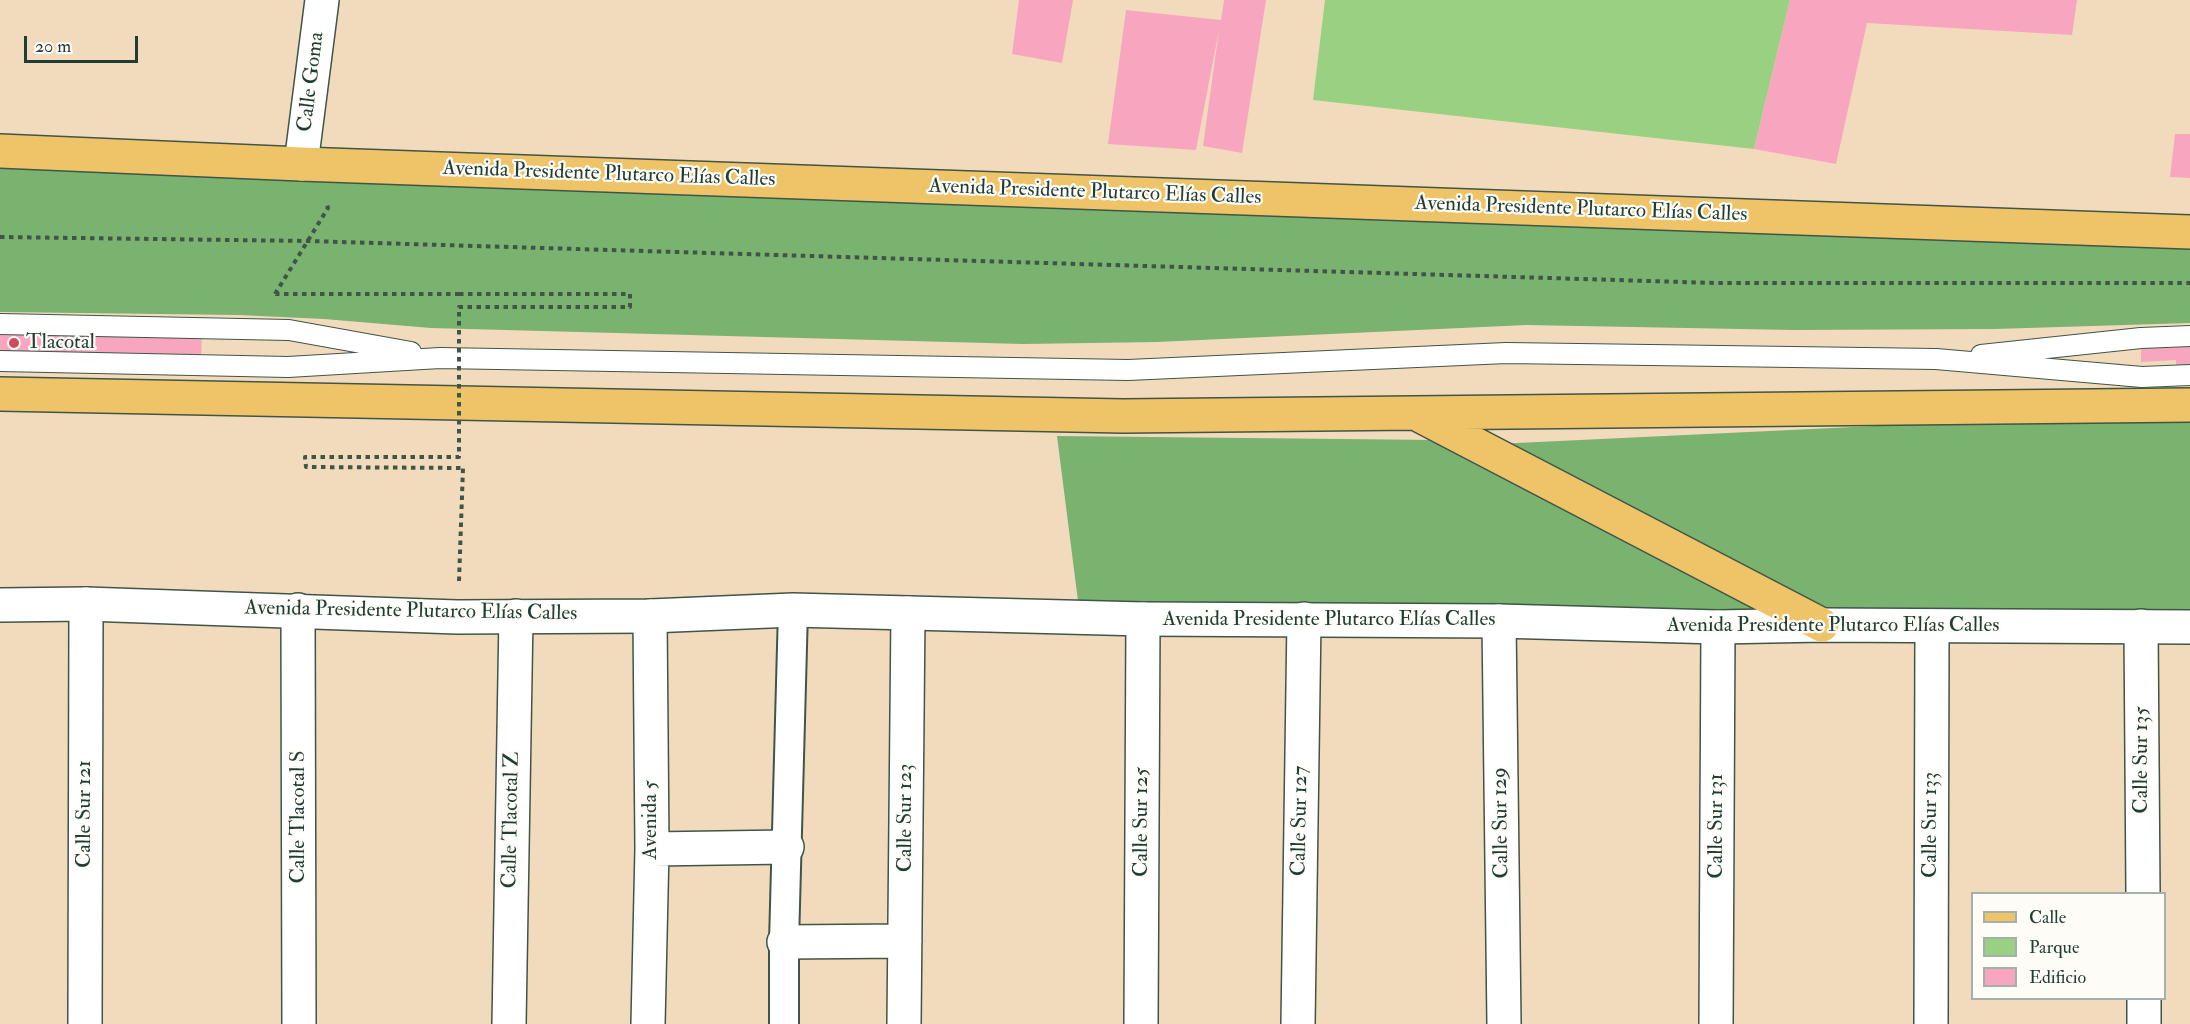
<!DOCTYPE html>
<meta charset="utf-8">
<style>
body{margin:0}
#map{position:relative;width:2190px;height:1024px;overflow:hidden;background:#f2dbbc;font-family:"IM FELL Double Pica",serif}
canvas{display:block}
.legend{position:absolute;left:1971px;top:892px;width:195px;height:108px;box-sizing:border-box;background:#fdfcf7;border:2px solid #a4b0a9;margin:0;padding:8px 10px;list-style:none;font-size:18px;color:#1f3d34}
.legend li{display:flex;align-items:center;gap:12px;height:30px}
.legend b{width:30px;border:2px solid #a4b0a9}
.scale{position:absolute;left:24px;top:36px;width:114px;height:27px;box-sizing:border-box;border:3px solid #1f3d34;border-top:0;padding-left:8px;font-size:18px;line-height:21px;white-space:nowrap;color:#1f3d34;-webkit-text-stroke:4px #fdfcf7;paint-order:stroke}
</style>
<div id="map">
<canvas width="2190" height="1024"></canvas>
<ul class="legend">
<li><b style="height:8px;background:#efc469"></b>Calle</li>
<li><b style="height:16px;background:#99d082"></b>Parque</li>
<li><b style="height:16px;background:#f8a6c0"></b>Edificio</li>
</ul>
<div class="scale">20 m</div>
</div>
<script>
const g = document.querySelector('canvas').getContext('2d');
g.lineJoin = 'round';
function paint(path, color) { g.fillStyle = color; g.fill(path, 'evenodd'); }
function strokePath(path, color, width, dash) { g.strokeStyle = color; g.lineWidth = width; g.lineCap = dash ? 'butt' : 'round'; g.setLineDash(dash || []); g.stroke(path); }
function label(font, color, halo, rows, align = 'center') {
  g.font = font + ' "IM FELL Double Pica",serif'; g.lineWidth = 4.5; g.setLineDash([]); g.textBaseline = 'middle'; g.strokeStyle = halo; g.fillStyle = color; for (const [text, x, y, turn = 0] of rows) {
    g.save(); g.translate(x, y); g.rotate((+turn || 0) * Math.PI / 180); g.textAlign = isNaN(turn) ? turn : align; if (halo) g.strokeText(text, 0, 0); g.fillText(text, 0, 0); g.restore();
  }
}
paint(new Path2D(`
 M1325,0H1790L1754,149L1313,100Z`), '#99d082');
paint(new Path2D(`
 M0,165L2190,245V323L1995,329L1794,330L1526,325L1157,342L1023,344L431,328L324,319L239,315L0,312Z
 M2190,411V614L1834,611L1496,444Z
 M1057,436L1436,440L1766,612L1078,601Z`), '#7ab270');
paint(new Path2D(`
 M1019,0H1073L1062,63L1012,54Z
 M1224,0H1266L1242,153L1203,146L1219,30L1196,150L1108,144L1126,10L1221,20Z
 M1790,0H2077L2072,35L1867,23L1836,164L1754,149Z
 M2175,134H2190V178L2170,177Z
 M0,327L202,330L201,361L0,358Z
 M2190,334V372L2176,373V360L2141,362V346Z`), '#f8a6c0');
const service = new Path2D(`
 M0,324L289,330L411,352
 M1981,355L2141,338L2190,336
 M0,361L288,367L440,358L1128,370L1506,353L1936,359L2142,377L2190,375`);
const pedestrian = new Path2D(`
 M784,1024V942L793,610`);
const minor = new Path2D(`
 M301,164L322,0
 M298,610L299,1024
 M1499,621L1504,1024
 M2141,626L2143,894
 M652,849L787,847
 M784,942L905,941
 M2144,998V1024
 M85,1024L86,604
 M509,1024L516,616
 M648,1024L652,849L650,616
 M904,1024L908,613
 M1141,1024L1143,619
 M1298,1024L1304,619
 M1716,1024L1718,627
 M1931,1024L1932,626`);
const tertiary = new Path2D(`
 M0,605L86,604L457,617L650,616L793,610L1143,619L1499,621L1718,627L1822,625L2190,627`);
const primary = new Path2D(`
 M0,151L301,164L2190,232
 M0,394L1123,416L2190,405
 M1421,416L1822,625`);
strokePath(service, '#3f5548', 22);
strokePath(pedestrian, '#3f5548', 32);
strokePath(minor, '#3f5548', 36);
strokePath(tertiary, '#3f5548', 36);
strokePath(primary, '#3f5548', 36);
strokePath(new Path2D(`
 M0,237L308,241L1716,283H2190
 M275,294H459
 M275,294L328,208L326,202
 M459,581L463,468`), '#3f5548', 4, [4.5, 4.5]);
strokePath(service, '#fff', 20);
strokePath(pedestrian, '#fff', 28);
strokePath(minor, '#fff', 33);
strokePath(tertiary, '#fff', 33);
strokePath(primary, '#efc469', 33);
strokePath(new Path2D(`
 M459,294H630V307H459V457H305L306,467L463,468`), '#3f5548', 4, [4.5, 4.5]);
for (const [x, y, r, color] of [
 [14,343,6,"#d1495b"]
]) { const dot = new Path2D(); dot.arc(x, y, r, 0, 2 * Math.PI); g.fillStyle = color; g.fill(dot); strokePath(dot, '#fdfcf7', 2); }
label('21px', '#1f3d34', '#fdfcf7', [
 ["Calle Goma",312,82,-83],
 ["Avenida Presidente Plutarco Elías Calles",609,175,2],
 ["Avenida Presidente Plutarco Elías Calles",1095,193,2],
 ["Avenida Presidente Plutarco Elías Calles",1581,210,2],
 ["Avenida Presidente Plutarco Elías Calles",411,612,1],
 ["Avenida Presidente Plutarco Elías Calles",1329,620],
 ["Avenida Presidente Plutarco Elías Calles",1833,626],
 ["Calle Sur 135",2142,760,-90],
 ["Calle Sur 121",85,814,-90],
 ["Calle Tlacotal S",299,817,-90],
 ["Calle Sur 123",906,818,-90],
 ["Calle Tlacotal Z",512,820,-89],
 ["Avenida 5",651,820,-90],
 ["Calle Sur 127",1301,821,-89],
 ["Calle Sur 125",1142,822,-90],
 ["Calle Sur 129",1502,823,-91],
 ["Calle Sur 133",1931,825,-90],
 ["Calle Sur 131",1717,826,-90]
]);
label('21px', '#1f3d34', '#fdfcf7', [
 ["Tlacotal",26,343]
], 'left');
</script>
